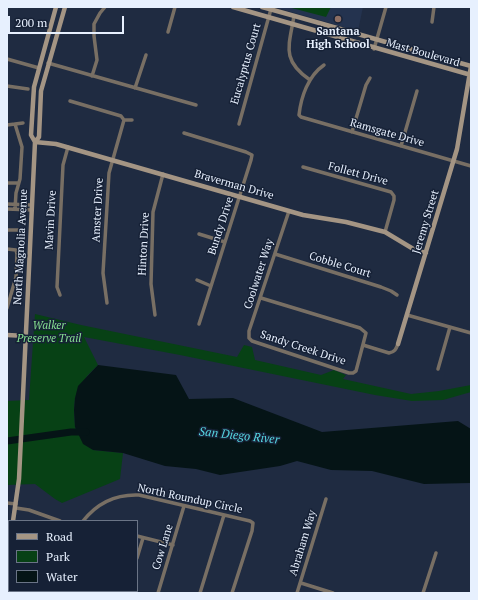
<!DOCTYPE html>
<style>
body{margin:0}
#map{position:relative;width:478px;height:600px;overflow:hidden;background:#1f2b41;font-family:"PT Serif",serif}
canvas{display:block}
.frame{position:absolute;inset:0;border:8px solid #e7f0fe;pointer-events:none}
.legend{position:absolute;left:8px;top:520px;width:130px;height:72px;box-sizing:border-box;background:#162136;border:1px solid #6a7486;margin:0;padding:5px 7px;list-style:none;font-size:12px;color:#e7f0fe}
.legend li{display:flex;align-items:center;gap:8px;height:20px}
.legend b{width:20px;border:1px solid #6a7486}
.scale{position:absolute;left:8px;top:16px;width:116px;height:18px;box-sizing:border-box;border:2px solid #e7f0fe;border-top:0;padding-left:5px;font-size:12px;line-height:14px;white-space:nowrap;color:#e7f0fe;-webkit-text-stroke:3px #162136;paint-order:stroke}
</style>
<div id="map">
<canvas width="478" height="600"></canvas>
<div class="frame"></div>
<ul class="legend">
<li><b style="height:5px;background:#a49584"></b>Road</li>
<li><b style="height:11px;background:#074115"></b>Park</li>
<li><b style="height:11px;background:#051416"></b>Water</li>
</ul>
<div class="scale">200 m</div>
</div>
<script>
const c = document.querySelector('canvas').getContext('2d');
c.lineJoin = 'round';
function fill(path, color) {
  c.fillStyle = color;
  c.fill(path, 'evenodd');
}
function trace(path, color, width, dash) {
  c.strokeStyle = color;
  c.lineWidth = width;
  c.lineCap = dash ? 'butt' : 'round';
  c.setLineDash(dash || []);
  c.stroke(path);
}
function drawText(font, color, halo, rows, align = 'center') {
  c.font = font + ' "PT Serif",serif';
  c.lineWidth = 3;
  c.setLineDash([]);
  c.textBaseline = 'middle';
  c.strokeStyle = halo;
  c.fillStyle = color;
  for (const [text, x, y, turn = 0] of rows) {
    c.save();
    c.translate(x, y);
    c.rotate((+turn || 0) * Math.PI / 180);
    c.textAlign = isNaN(turn) ? turn : align;
    if (halo) c.strokeText(text, 0, 0);
    c.fillText(text, 0, 0);
    c.restore();
  }
}
fill(new Path2D(`
 M 274,7 L 363,7 L 358,31 Z`), '#24334f');
fill(new Path2D(`
 M 288,7 L 331,7 L 326,17 Z
 M 35,314 L 81,325 L 237,357 L 244,345 L 252,347 L 255,360 L 321,375 L 334,370 L 346,375 L 343,379 L 411,394 L 439,391 L 471,385 L 471,392 L 443,400 L 412,401 L 375,395 L 180,355 L 84,337 L 98,365 L 87,376 L 75,398 L 74,410 L 75,427 L 93,450 L 123,453 L 120,479 L 62,503 L 55,499 L 35,484 L 7,485 L 7,401 L 29,400 Z`), '#074115');
fill(new Path2D(`
 M 98,365 L 176,375 L 189,399 L 233,398 L 322,432 L 458,421 L 471,429 L 471,483 L 424,484 L 372,471 L 331,470 L 297,461 L 280,466 L 220,475 L 196,469 L 165,466 L 123,453 L 93,450 L 83,444 L 75,427 L 74,410 L 75,398 L 78,386 Z`), '#051416');
trace(new Path2D(`
 M 7,441 L 71,432 L 86,432`), '#051416', 7);
trace(new Path2D(`
 M 294,16 C 289,46 281,60 310,80
 M 432,22 L 434,7
 M 168,32 L 175,7
 M 374,49 L 386,7
 M 7,59 L 39,68
 M 48,63 L 196,105
 M 324,65 C 308,76 301,97 299,115 L 301,117 L 471,166
 M 92,76 L 97,60 L 94,36 L 94,24 L 100,13 L 105,7
 M 7,86 L 28,89
 M 135,88 L 146,55
 M 70,101 L 121,116 L 124,120
 M 124,120 L 132,120
 M 15,124 L 22,147 L 20,179 L 16,193 L 15,209
 M 239,124 L 271,9
 M 7,125 L 23,123
 M 352,132 L 366,85 L 370,78
 M 184,133 L 246,152 L 252,155 L 251,160 L 199,324
 M 401,146 L 417,91
 M 303,167 L 391,192 L 394,196 L 394,200 L 385,232
 M 7,183 L 18,183
 M 7,204 L 32,205
 M 7,209 L 32,210
 M 7,230 L 18,230
 M 199,234 L 225,242
 M 7,249 L 16,250 L 17,254 L 16,277 L 7,308
 M 275,254 L 381,287 L 391,291 L 397,295
 M 197,280 L 211,286
 M 60,295 L 57,287 L 63,165 L 68,147
 M 261,298 L 360,328 L 366,333 L 356,371 L 353,373 L 349,373 L 252,341 L 249,338 L 249,331 L 289,211
 M 107,303 L 103,273 L 109,173 L 124,120
 M 155,315 L 151,284 L 153,212 L 163,174
 M 407,315 L 471,333
 M 363,345 L 389,353 C 395,352 396,349 398,344
 M 438,369 L 450,327
 M 7,503 L 16,504
 M 16,508 L 29,510 L 60,521
 M 83,521 C 98,502 116,494 139,495 L 250,521 L 253,523 L 252,531 L 232,593
 M 137,536 L 173,545
 M 137,558 L 143,538
 M 301,583 L 333,593
 M 26,593 L 27,591
 M 57,593 L 58,591
 M 95,593 L 95,591
 M 126,593 L 127,591
 M 158,593 L 184,506
 M 200,593 L 224,515
 M 297,593 L 326,499
 M 423,593 L 436,553`), '#786f64', 3.5);
trace(new Path2D(`
 M 233,7 L 471,75
 M 262,7 C 332,26 401,47 471,66
 M 35,142 L 56,144 L 303,215 L 346,222 L 385,232 L 415,250 L 426,253
 M 35,142 L 39,137 L 41,91 L 65,7
 M 7,335 L 26,336
 M 398,344 L 457,149 L 471,66
 M 13,521 L 19,479 L 35,142 L 31,135 L 34,87 L 56,7
 M 7,522 L 8,542`), '#a49584', 4.5);
for (const [x, y, r, color] of [
 [338,19,4,"#8d6e63"]
]) {
  const dot = new Path2D();
  dot.arc(x, y, r, 0, 2 * Math.PI);
  c.fillStyle = color;
  c.fill(dot);
  trace(dot, '#162136', 1.5);
}
drawText('bold 11px', '#e7f0fe', '#162136', [
 ["Santana",338,32],
 ["High School",338,45]
]);
drawText('11px', '#e7f0fe', '#162136', [
 ["Mast Boulevard",423,53,16],
 ["Eucalyptus Court",246,64,-74],
 ["Ramsgate Drive",387,133,16],
 ["Follett Drive",358,174,15],
 ["Braverman Drive",234,185,16],
 ["Amster Drive",98,210,-87],
 ["Mavin Drive",51,220,-87],
 ["Jeremy Street",426,222,-73],
 ["Bundy Drive",221,226,-72],
 ["Hinton Drive",144,244,-87],
 ["North Magnolia Avenue",21,247,-87],
 ["Cobble Court",340,265,17],
 ["Coolwater Way",259,274,-72],
 ["Sandy Creek Drive",303,348,18],
 ["North Roundup Circle",190,499,12],
 ["Abraham Way",303,543,-73],
 ["Cow Lane",163,547,-73]
]);
drawText('italic 11px', '#87e291', '#162136', [
 ["Walker",49,326],
 ["Preserve Trail",49,339]
]);
drawText('italic 12px', '#56d7e2', '#162136', [
 ["San Diego River",239,436,6]
]);
</script>
